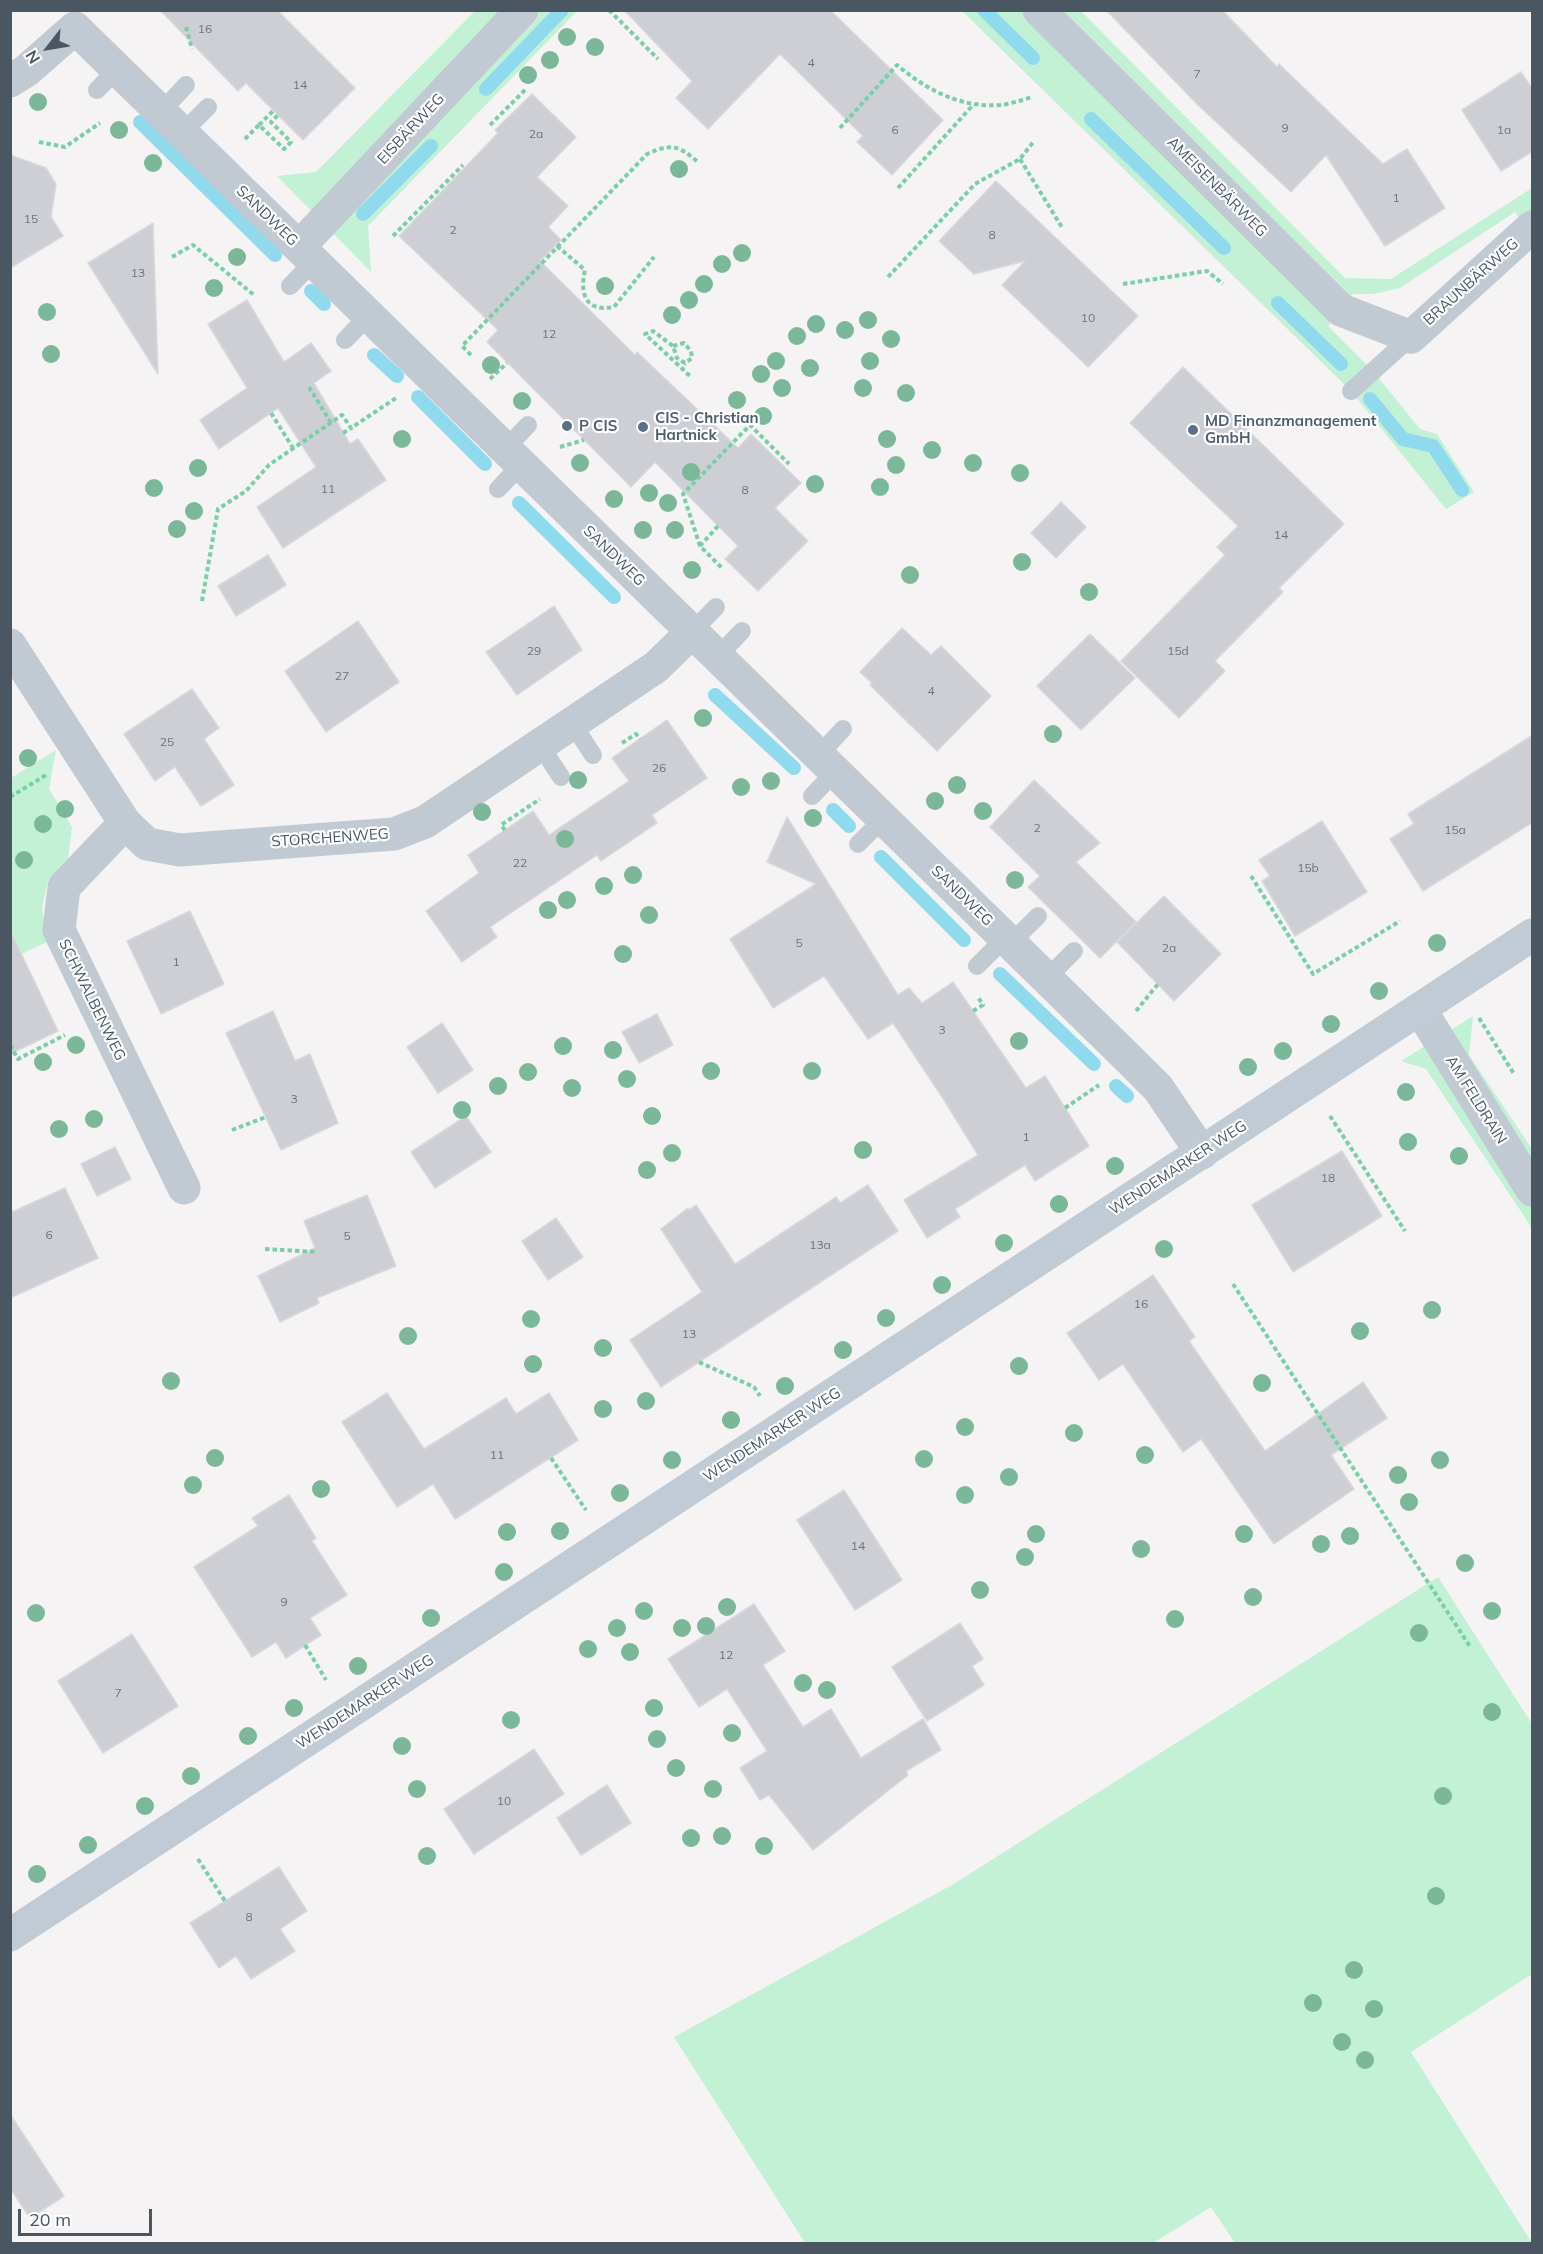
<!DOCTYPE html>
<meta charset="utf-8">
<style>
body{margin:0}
#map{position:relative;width:1543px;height:2254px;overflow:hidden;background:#f5f3f3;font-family:Mulish,sans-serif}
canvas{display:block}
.frame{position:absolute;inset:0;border:12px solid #4a5661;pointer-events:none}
.north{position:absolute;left:18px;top:18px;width:60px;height:60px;-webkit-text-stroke:4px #fff;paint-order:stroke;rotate:239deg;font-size:16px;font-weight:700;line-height:24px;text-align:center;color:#4a5661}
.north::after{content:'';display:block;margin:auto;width:21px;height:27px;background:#4a5661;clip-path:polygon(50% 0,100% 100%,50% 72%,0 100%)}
.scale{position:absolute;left:18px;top:2209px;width:134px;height:27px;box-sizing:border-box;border:3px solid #4a5661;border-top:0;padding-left:8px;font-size:18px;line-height:21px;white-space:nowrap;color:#4a5661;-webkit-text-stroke:4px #fff;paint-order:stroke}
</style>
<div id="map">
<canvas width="1543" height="2254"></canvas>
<div class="frame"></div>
<div class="north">N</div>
<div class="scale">20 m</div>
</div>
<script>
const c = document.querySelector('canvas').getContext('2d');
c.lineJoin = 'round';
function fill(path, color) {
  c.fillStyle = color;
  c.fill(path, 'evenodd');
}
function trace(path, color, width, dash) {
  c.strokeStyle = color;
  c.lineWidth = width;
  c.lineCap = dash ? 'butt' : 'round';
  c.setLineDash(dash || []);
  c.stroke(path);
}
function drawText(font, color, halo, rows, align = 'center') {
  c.font = font + ' Mulish,sans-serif';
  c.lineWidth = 4.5;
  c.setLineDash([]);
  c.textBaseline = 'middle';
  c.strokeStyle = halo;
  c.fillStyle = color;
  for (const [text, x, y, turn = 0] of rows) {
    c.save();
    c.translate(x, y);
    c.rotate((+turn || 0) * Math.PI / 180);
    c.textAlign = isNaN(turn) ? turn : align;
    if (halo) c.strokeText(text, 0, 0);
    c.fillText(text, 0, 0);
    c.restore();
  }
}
fill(new Path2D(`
 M 475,11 L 577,11 L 368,226 L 371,272 L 277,176 L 316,172 Z
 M 962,11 L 1081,11 L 1345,278 L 1391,279 L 1532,188 L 1532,236 L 1515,212 L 1400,288 L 1373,294 L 1353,294 L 1328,326 L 1373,371 L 1420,429 L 1437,434 L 1474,492 L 1446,509 L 1351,391 Z
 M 56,750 L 49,789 L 72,827 L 68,860 L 48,880 L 42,908 L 47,942 L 11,959 L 11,778 Z
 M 1473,1016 L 1469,1055 L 1532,1149 L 1532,1228 L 1426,1069 L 1401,1061 Z
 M 1438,1577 L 1532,1724 L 1532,1974 L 1411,2052 L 1532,2243 L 1235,2243 L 1211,2207 L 1153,2243 L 805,2243 L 674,2037 L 952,1885 Z`), '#c3f1d5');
trace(new Path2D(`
 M 984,10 L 1033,58
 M 486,89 L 562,10
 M 1091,119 L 1224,248
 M 140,122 L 275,255
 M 363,214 L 431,146
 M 311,291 L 324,304
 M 1278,303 L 1341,364
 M 374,355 L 397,376
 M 418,397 L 485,464
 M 1370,399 L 1403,439 L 1433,446 L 1462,490
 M 519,503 L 614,597
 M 715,695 L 794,768
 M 833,810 L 849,826
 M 881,857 L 964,940
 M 1000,974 L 1094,1064
 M 1116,1086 L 1127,1096`), '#90daee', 14);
const building = new Path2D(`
 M 160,10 L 277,10 L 355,88 L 303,140 L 246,83 L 238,91 Z
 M 624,10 L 830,10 L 943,120 L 892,175 L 857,142 L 863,136 L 780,54 L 708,129 L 676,98 L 692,81 Z
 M 1106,10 L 1222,10 L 1277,67 L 1279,64 L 1383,164 L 1407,149 L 1445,208 L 1385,246 L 1326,155 L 1291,192 L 1197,104 Z
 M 1521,72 L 1533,90 L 1533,151 L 1501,171 L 1462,110 Z
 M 532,94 L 576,137 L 537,177 L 568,206 L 548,227 L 561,240 L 540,261 L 635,355 L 637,352 L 738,448 L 751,434 L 801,483 L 775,508 L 808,541 L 758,591 L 725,559 L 738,546 L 655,462 L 631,487 L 487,342 L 498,330 L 399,236 L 498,133 L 495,130 Z
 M 10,155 L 46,168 L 56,184 L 51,217 L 63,236 L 10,268 Z
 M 996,181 L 1138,316 L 1088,367 L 1002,285 L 1025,261 L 974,274 L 939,241 Z
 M 153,223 L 158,374 L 88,263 Z
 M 247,300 L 284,362 L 311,343 L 331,371 L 314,383 L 350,444 L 358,439 L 386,480 L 283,548 L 257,507 L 316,467 L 278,408 L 219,449 L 200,420 L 247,388 L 208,324 Z
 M 1183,367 L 1344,524 L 1279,588 L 1283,592 L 1215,661 L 1225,671 L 1179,718 L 1121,661 L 1225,555 L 1217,547 L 1238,526 L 1130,423 Z
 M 1061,502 L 1086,527 L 1056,558 L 1031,533 Z
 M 268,555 L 286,585 L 236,616 L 218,586 Z
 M 554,606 L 582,650 L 517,695 L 486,652 Z
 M 358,621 L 399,682 L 326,732 L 285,671 Z
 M 902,628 L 931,655 L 941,646 L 991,696 L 937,751 L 870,685 L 872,683 L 860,672 Z
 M 1090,634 L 1135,678 L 1081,730 L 1037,686 Z
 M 192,689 L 219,728 L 204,739 L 234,785 L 201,806 L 175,767 L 155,781 L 124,734 Z
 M 667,720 L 707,778 L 652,815 L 657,823 L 601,861 L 597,855 L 490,927 L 497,937 L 462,962 L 426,911 L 479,873 L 468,855 L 533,811 L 549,835 L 629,781 L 612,758 Z
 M 1533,735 L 1533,822 L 1423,891 L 1390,839 L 1414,824 L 1408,814 Z
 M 1034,780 L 1100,843 L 1076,862 L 1136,922 L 1100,958 L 1028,887 L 1040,876 L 990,827 Z
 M 787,817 L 898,995 L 909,988 L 922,1003 L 953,982 L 1026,1088 L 1045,1076 L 1089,1146 L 1035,1181 L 1025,1165 L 955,1209 L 960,1217 L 927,1238 L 904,1200 L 978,1155 L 944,1100 L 893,1023 L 868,1039 L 824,976 L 773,1008 L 730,939 L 816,884 L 767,862 Z
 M 1322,821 L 1367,892 L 1295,936 L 1262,881 L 1270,876 L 1259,860 Z
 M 1164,896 L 1221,954 L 1174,1001 L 1117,942 Z
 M 190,911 L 224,984 L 161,1014 L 127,941 Z
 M 10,930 L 58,1031 L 10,1054 Z
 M 273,1011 L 295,1061 L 310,1054 L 338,1123 L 281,1150 L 226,1033 Z
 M 657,1014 L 673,1045 L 639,1063 L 622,1032 Z
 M 442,1023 L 473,1070 L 438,1093 L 407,1047 Z
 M 466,1116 L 491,1152 L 435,1188 L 411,1152 Z
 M 115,1147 L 131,1179 L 97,1196 L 81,1164 Z
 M 1342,1151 L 1382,1216 L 1293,1272 L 1252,1205 Z
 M 868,1185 L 898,1231 L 661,1387 L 630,1340 L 702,1292 L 661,1229 L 688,1208 L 689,1210 L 696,1205 L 735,1264 L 836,1197 L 840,1203 Z
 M 65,1188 L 98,1258 L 10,1298 L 10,1213 Z
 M 367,1195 L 396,1266 L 317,1298 L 319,1303 L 280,1322 L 258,1276 L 315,1248 L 304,1221 Z
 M 556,1218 L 583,1257 L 548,1280 L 522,1241 Z
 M 1153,1275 L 1195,1337 L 1189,1341 L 1265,1451 L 1363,1382 L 1387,1418 L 1331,1455 L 1354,1489 L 1274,1544 L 1201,1439 L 1183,1452 L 1123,1364 L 1099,1380 L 1067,1333 Z
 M 387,1393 L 424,1449 L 506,1398 L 516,1414 L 549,1393 L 578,1440 L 455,1519 L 433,1484 L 397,1507 L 342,1422 Z
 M 844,1490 L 902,1580 L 855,1610 L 797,1520 Z
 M 289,1495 L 316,1538 L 312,1541 L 347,1595 L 310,1618 L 321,1635 L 286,1658 L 276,1642 L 252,1657 L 194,1567 L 258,1526 L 252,1518 Z
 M 754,1604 L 785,1651 L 763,1665 L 803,1727 L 831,1709 L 861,1758 L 923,1719 L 941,1750 L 906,1771 L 908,1775 L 813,1850 L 769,1795 L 760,1800 L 740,1768 L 767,1751 L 727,1689 L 699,1707 L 668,1659 Z
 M 960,1623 L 983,1659 L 972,1666 L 984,1685 L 927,1721 L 892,1667 Z
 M 132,1634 L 178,1706 L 103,1753 L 58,1681 Z
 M 534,1749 L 564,1794 L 474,1854 L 444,1809 Z
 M 607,1785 L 631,1823 L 581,1855 L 557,1818 Z
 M 279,1867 L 307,1911 L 280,1929 L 295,1951 L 251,1979 L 236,1956 L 219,1968 L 190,1923 Z
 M 10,2114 L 64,2196 L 30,2218 L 10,2188 Z`);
fill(building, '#cdcfd5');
trace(building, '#d7d9de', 1.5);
trace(new Path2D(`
 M 609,10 L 658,59
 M 186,27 L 192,49
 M 259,125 L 274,110
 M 490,125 L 525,90
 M 840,128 L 897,65 C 927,90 960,108 1000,105 C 1011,104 1022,100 1032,97
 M 245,139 L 259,125 L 284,149 L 291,142 L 271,122 L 278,115
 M 39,142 L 65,147 L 100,123
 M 1020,159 L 1063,229
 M 898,188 L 973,105
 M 393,236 L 463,165
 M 557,246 L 585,270 C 579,296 587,312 614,307 L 654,257
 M 172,257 L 193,245 L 254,295
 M 888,277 L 975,184 L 1020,159 L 1034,141
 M 1123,284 L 1207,271 L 1223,284
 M 673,346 L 684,343 L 691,351 L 692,358 L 685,363 L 677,358 L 673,346 L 653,331 L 645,334 L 691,377
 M 471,355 L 462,346 L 647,154 C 672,143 678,145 699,163
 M 490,379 L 507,363
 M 309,387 L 331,423
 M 271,413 L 293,448
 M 343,433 L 351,428
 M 560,447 L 584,440
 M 718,526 L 700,546 L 723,569
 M 700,546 L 683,494 L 750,425 L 789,464
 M 202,601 L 218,509 L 246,491 L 269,465 L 342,415 L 351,428 L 396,398
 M 622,743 L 636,734 L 640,739
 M 10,797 L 46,775
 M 505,830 L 501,825 L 540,799
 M 1251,876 L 1313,974 L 1400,921
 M 973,1011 L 983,1005 L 978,997
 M 1136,1011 L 1158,984
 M 1479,1018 L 1514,1074
 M 10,1045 L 18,1059 L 65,1035
 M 1065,1108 L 1099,1085
 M 1330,1116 L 1405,1231
 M 232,1130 L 266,1117
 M 265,1249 L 317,1252
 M 1233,1284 L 1471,1648
 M 699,1362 L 754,1387 L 760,1396
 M 551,1458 L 586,1510
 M 305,1645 L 326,1680
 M 198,1859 L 225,1901`), '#7ad0a6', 4, [4.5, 3]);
trace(new Path2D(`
 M 97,90 L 117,69
 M 161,112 L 186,85
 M 182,133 L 208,107
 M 290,286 L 314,261
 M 345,340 L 369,315
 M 1351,391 L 1411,337
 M 505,449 L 528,425
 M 498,489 L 521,465
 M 692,632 L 716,607
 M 717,657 L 742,631
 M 572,723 L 593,755
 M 540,745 L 561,777
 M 818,756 L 843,729
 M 812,796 L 835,772
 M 858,844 L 883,819
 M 1010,944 L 1038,916
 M 977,966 L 1005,938
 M 1046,979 L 1074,951`), '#c1cad2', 18);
trace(new Path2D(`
 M 1039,10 L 1341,310 L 1411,337 L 1532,227
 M 10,81 L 26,71 L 75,28 L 1132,1062 L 1158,1088 L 1202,1153
 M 299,247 L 522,10
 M 10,645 L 125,823 L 147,844 L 180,850 L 394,834 L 425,822 L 656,667 L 692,632
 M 125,823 L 64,887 L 59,930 L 184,1188
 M 1420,1009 L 1532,1190`), '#c1cad2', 33);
trace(new Path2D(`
 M 10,1935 L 1532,935`), '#c1cbd6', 33);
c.fillStyle = '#7bb799';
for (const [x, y] of [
 [567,37],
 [595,47],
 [550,60],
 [528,75],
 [38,102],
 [119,130],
 [153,163],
 [679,169],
 [742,253],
 [237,257],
 [722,264],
 [704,284],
 [605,286],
 [214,288],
 [689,300],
 [47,312],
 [672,315],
 [868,320],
 [816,324],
 [845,330],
 [797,336],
 [891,339],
 [51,354],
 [776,361],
 [870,361],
 [491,365],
 [810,368],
 [761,374],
 [782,388],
 [863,388],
 [906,393],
 [737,400],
 [522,401],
 [763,416],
 [402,439],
 [887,439],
 [932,450],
 [580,463],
 [973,463],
 [896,465],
 [198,468],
 [691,472],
 [1020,473],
 [815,484],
 [880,487],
 [154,488],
 [649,493],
 [614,499],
 [668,503],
 [194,511],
 [177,529],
 [643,530],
 [675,530],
 [1022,562],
 [692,570],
 [910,575],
 [1089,592],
 [703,718],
 [1053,734],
 [28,758],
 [578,780],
 [771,781],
 [957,785],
 [741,787],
 [935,801],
 [65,809],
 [983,811],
 [482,812],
 [813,818],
 [43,824],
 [565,839],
 [24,860],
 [633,875],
 [1015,880],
 [604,886],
 [567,900],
 [548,910],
 [649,915],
 [1437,943],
 [623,954],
 [1379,991],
 [1331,1024],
 [1019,1041],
 [76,1045],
 [563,1046],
 [613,1050],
 [1283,1051],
 [43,1062],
 [1248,1067],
 [711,1071],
 [812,1071],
 [528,1072],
 [627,1079],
 [498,1086],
 [572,1088],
 [1406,1092],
 [462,1110],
 [652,1116],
 [94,1119],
 [59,1129],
 [1408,1142],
 [863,1150],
 [672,1153],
 [1459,1156],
 [1115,1166],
 [647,1170],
 [1059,1204],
 [1004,1243],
 [1164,1249],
 [942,1285],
 [1432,1310],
 [886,1318],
 [531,1319],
 [1360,1331],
 [408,1336],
 [603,1348],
 [843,1350],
 [533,1364],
 [1019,1366],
 [171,1381],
 [1262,1383],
 [785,1386],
 [646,1401],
 [603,1409],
 [731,1420],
 [965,1427],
 [1074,1433],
 [1145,1455],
 [215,1458],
 [924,1459],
 [672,1460],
 [1440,1460],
 [1398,1475],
 [1009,1477],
 [193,1485],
 [321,1489],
 [620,1493],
 [965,1495],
 [1409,1502],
 [560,1531],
 [507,1532],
 [1036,1534],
 [1244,1534],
 [1350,1536],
 [1321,1544],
 [1141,1549],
 [1025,1557],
 [1465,1563],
 [504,1572],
 [980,1590],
 [1253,1597],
 [727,1607],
 [644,1611],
 [1492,1611],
 [36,1613],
 [431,1618],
 [1175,1619],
 [706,1626],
 [617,1628],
 [682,1628],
 [1419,1633],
 [588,1649],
 [630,1652],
 [358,1666],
 [803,1683],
 [827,1690],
 [294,1708],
 [654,1708],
 [1492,1712],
 [511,1720],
 [732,1733],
 [248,1736],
 [657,1739],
 [402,1746],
 [676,1768],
 [191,1776],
 [417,1789],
 [713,1789],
 [1443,1796],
 [145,1806],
 [722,1836],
 [691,1838],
 [88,1845],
 [764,1846],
 [427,1856],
 [37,1874],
 [1436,1896],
 [1354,1970],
 [1313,2003],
 [1374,2009],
 [1342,2042],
 [1365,2060]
]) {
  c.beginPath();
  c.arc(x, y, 9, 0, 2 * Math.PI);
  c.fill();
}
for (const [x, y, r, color] of [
 [567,426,6,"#5c6f8a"],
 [643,427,6,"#5c6f8a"],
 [1193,430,6,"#5c6f8a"]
]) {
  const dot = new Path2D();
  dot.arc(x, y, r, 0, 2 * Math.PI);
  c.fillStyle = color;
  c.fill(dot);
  trace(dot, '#fff', 2);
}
drawText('12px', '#6b747e', null, [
 ["16",205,29],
 ["4",811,63],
 ["7",1197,74],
 ["14",300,85],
 ["9",1285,128],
 ["6",895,130],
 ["1a",1504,130],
 ["2a",536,134],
 ["1",1396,198],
 ["15",31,219],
 ["2",453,230],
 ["8",992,235],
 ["13",138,273],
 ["10",1088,318],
 ["12",549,334],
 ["11",328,489],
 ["8",745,490],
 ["14",1281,535],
 ["29",534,651],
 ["15d",1178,651],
 ["27",342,676],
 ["4",931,691],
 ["25",167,742],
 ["26",659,768],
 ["2",1037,828],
 ["15a",1455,830],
 ["22",520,863],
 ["15b",1308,868],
 ["5",799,943],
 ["2a",1169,948],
 ["1",176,962],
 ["3",942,1030],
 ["3",294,1099],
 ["1",1026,1137],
 ["18",1328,1178],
 ["6",49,1235],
 ["5",347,1236],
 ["13a",820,1245],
 ["16",1141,1304],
 ["13",689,1334],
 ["11",497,1455],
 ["14",858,1546],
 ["9",284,1602],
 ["12",726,1655],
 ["7",118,1693],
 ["10",504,1801],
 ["8",249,1917]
]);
drawText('15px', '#4a5661', '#fff', [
 ["EISBÄRWEG",411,129,-47],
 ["AMEISENBÄRWEG",1217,187,45],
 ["SANDWEG",267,216,44],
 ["BRAUNBÄRWEG",1471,282,-42],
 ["SANDWEG",614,556,44],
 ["STORCHENWEG",330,838,-4],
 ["SANDWEG",962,896,44],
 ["SCHWALBENWEG",92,1000,64],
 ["AM FELDRAIN",1476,1100,58],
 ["WENDEMARKER WEG",1178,1168,-33],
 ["WENDEMARKER WEG",772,1435,-33],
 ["WENDEMARKER WEG",365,1702,-33]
]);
drawText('bold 15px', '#4e5e75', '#fff', [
 ["CIS - Christian",655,418],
 ["Hartnick",655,435],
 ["MD Finanzmanagement",1205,421],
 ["GmbH",1205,438],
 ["P CIS",579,426]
], 'left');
</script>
